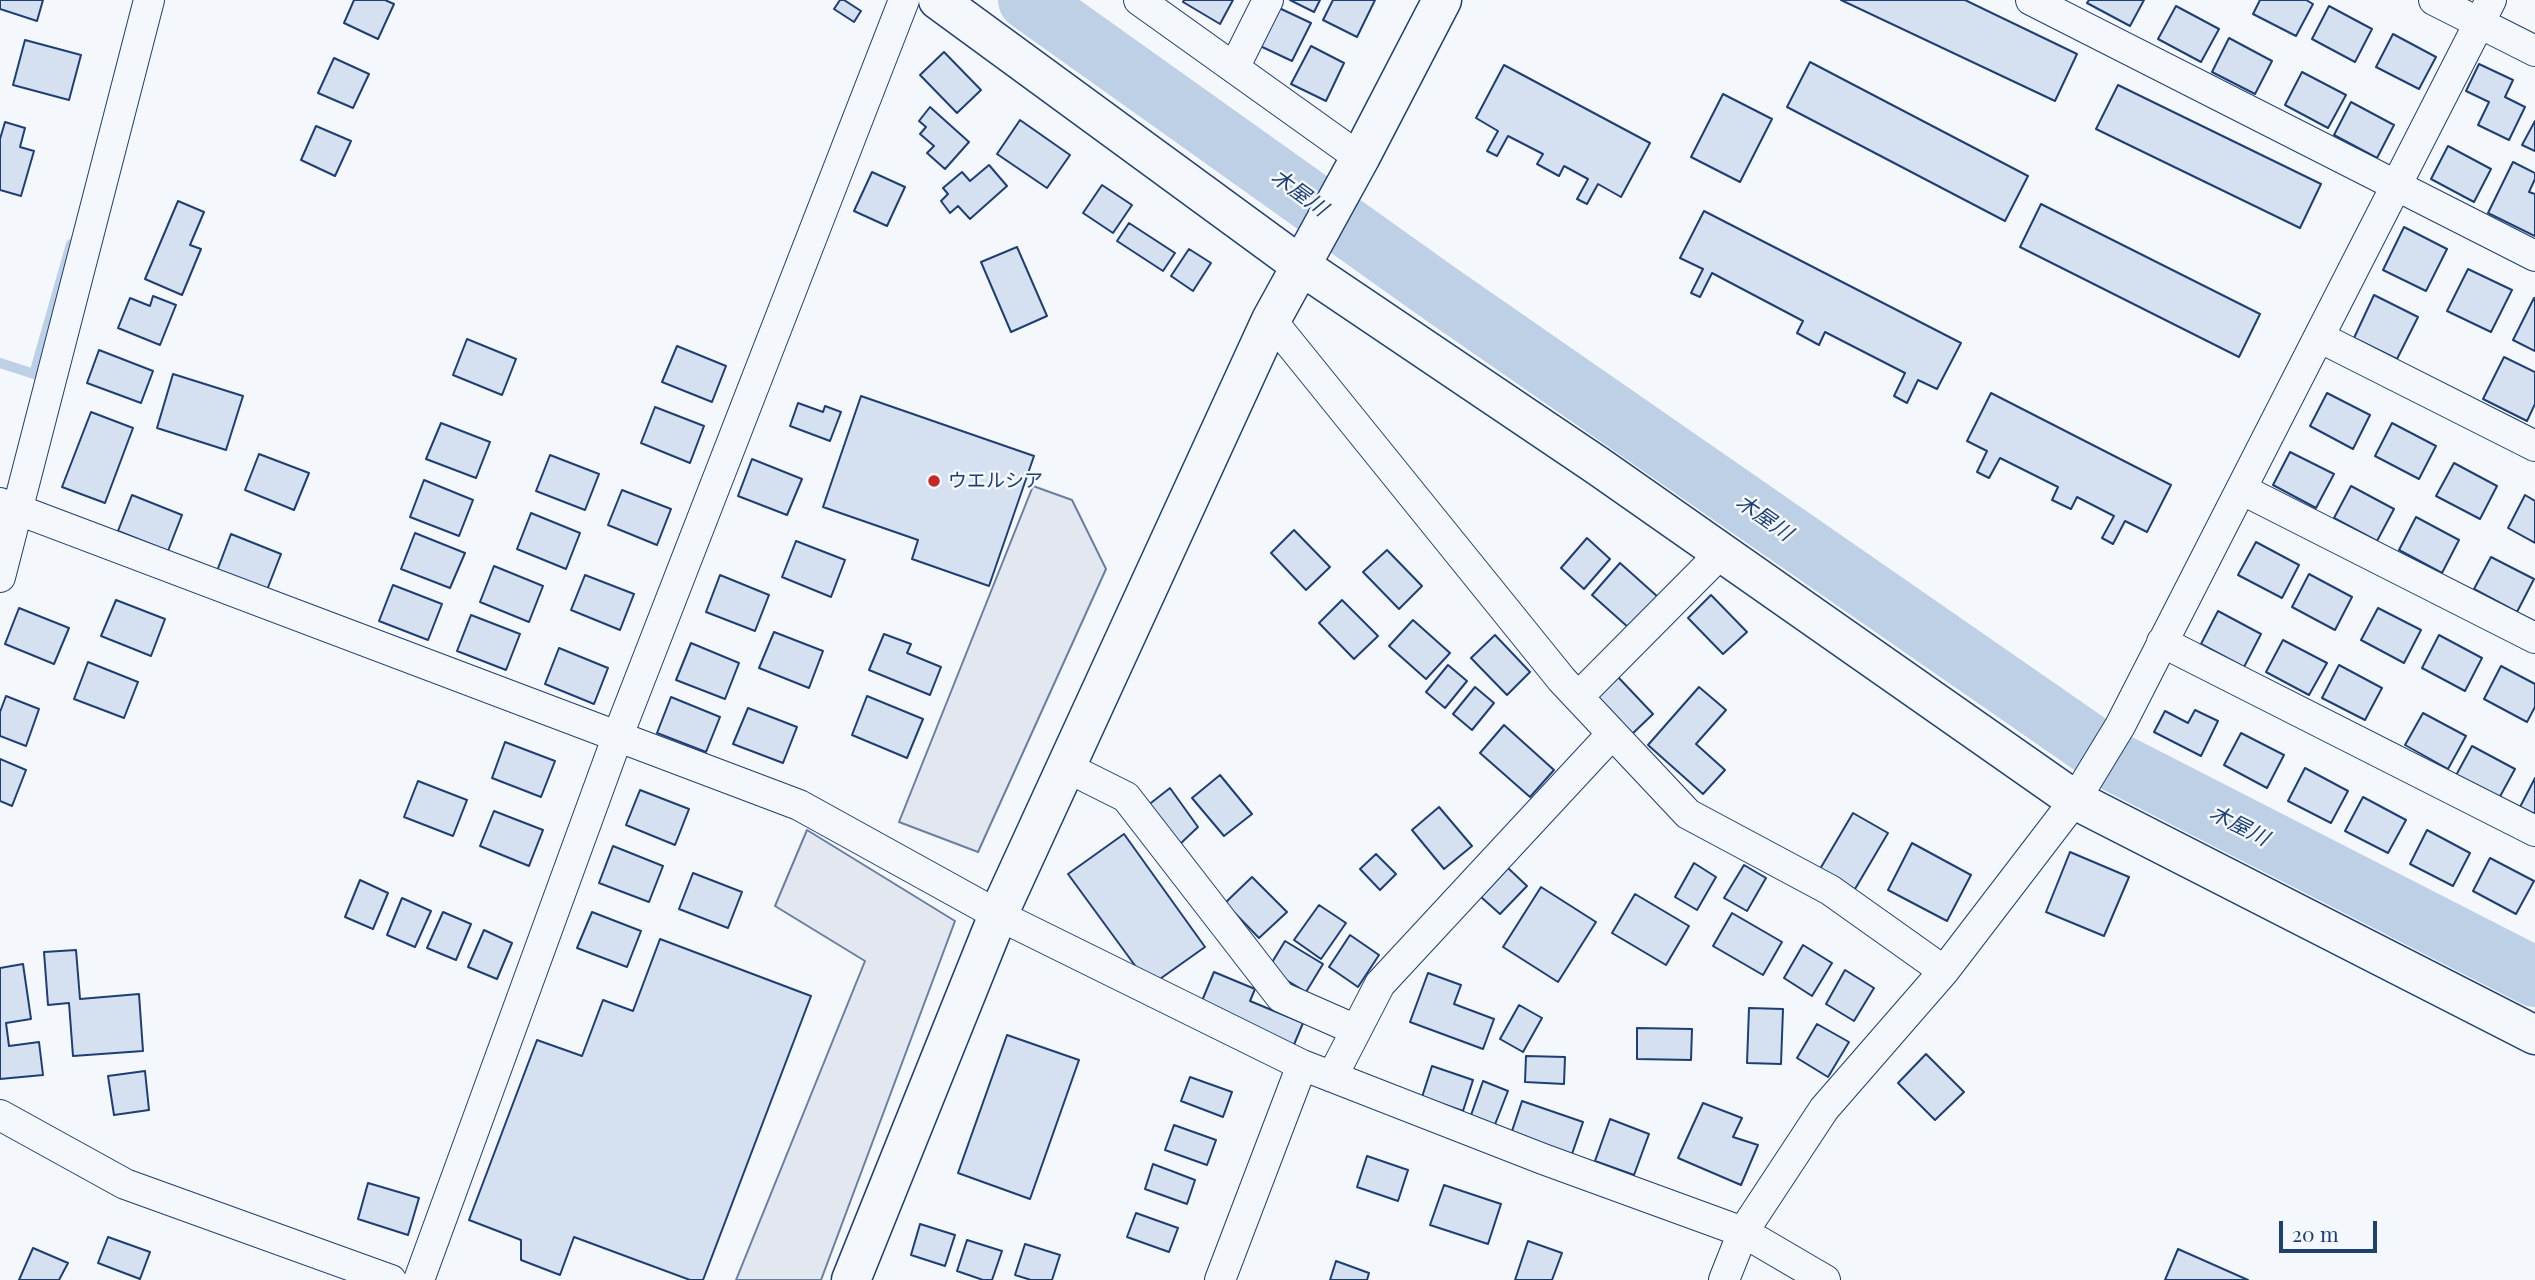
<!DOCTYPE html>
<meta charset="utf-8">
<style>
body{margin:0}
#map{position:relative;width:2535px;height:1280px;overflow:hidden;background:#f4f7fb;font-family:"Playfair Display",serif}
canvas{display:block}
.scale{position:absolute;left:2279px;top:1221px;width:98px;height:32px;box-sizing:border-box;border:4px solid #1d3f73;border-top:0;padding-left:9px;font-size:21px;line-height:24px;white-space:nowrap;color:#1d3f73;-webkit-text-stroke:5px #f4f7fb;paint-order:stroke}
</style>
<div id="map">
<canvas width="2535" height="1280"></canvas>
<div class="scale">20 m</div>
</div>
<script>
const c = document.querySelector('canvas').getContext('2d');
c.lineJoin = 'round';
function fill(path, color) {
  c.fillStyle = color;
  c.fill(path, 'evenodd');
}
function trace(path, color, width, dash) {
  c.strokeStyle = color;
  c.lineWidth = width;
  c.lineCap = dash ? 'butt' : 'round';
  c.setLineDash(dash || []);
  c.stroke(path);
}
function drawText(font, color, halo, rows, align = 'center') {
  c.font = font + ' "Playfair Display","Noto Sans JP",serif';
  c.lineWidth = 5;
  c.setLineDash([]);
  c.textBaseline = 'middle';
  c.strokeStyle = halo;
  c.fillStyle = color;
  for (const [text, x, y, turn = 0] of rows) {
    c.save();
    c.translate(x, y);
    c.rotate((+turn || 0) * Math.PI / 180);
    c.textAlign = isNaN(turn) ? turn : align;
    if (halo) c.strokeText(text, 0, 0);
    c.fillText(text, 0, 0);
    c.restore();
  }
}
const parking = new Path2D(`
 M 1033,486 L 1072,500 L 1106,569 L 978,852 L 899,822 Z
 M 807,830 L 955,921 L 821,1280 L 736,1280 L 865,961 L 775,906 Z`);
fill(parking, '#e3e8f0');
trace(parking, '#687fa3', 2);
trace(new Path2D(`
 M 0,363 L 34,374 L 71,244`), '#bed0e5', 10);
trace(new Path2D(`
 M 1028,0 L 1442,295 L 2117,763 L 2535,977`), '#bed0e5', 60);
const building = new Path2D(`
 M 0,0 L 43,0 L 37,21 L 0,9 Z
 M 354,0 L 385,0 L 394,4 L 378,39 L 344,23 Z
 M 840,0 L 844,0 L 861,11 L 854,22 L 834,9 Z
 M 1184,0 L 1233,0 L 1220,24 L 1183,2 Z
 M 1290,0 L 1320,0 L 1314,12 Z
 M 1333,0 L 1375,0 L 1357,37 L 1323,20 Z
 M 1841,0 L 1965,0 L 2077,54 L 2055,101 Z
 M 2089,0 L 2144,0 L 2130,26 L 2087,3 Z
 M 2260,0 L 2306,0 L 2313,4 L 2296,36 L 2253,14 Z
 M 2176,6 L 2219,29 L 2201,62 L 2158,39 Z
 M 2329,6 L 2372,29 L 2355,62 L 2312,39 Z
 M 1277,7 L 1311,23 L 1292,61 L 1258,45 Z
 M 2393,34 L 2436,57 L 2419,89 L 2376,67 Z
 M 2229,38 L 2272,61 L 2255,94 L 2212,72 Z
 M 25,40 L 81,55 L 69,100 L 13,85 Z
 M 1311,46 L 1344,63 L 1326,101 L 1291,84 Z
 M 944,52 L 981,90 L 957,113 L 920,75 Z
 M 334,58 L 369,74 L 353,108 L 318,93 Z
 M 1810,62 L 2028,176 L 2005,221 L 1787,107 Z
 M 2479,64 L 2513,80 L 2505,97 L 2525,107 L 2509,140 L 2478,125 L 2489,102 L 2466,91 Z
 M 1504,65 L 1650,143 L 1621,197 L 1598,184 L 1587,204 L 1577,199 L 1588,179 L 1564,166 L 1559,176 L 1537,164 L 1543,154 L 1508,136 L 1497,156 L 1487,151 L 1498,131 L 1476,118 Z
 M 2302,72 L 2346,95 L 2328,128 L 2285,105 Z
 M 2118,85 L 2321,184 L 2300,228 L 2096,129 Z
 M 1723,94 L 1772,119 L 1740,182 L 1691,157 Z
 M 2351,102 L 2394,125 L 2377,158 L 2334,135 Z
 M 930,107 L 969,142 L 945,169 L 927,153 L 934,146 L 920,134 L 926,127 L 919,121 Z
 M 1020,120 L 1070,155 L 1047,188 L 997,154 Z
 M 2535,121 L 2535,151 L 2522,145 Z
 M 5,122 L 25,128 L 20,147 L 34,151 L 21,196 L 0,190 L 0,139 Z
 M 316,126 L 351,141 L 335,176 L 301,160 Z
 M 2448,146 L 2491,169 L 2474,202 L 2431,179 Z
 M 2513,162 L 2535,173 L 2535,179 L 2529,192 L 2535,194 L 2535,236 L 2488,213 Z
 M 989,165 L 1007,186 L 970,219 L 958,206 L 950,213 L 941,201 L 948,194 L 943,188 L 962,172 L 970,181 Z
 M 872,172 L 905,187 L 887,226 L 854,211 Z
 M 1102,185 L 1132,205 L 1113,233 L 1083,213 Z
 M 178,201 L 204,212 L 190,245 L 201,249 L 182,295 L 145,279 Z
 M 2041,204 L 2260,314 L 2239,357 L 2020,247 Z
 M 1704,211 L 1961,343 L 1937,389 L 1918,380 L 1907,403 L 1894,396 L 1905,373 L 1825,332 L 1819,345 L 1797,333 L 1803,321 L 1712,273 L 1700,297 L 1691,293 L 1703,269 L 1680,258 Z
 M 1129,223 L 1175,253 L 1163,271 L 1117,241 Z
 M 2404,227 L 2447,249 L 2426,291 L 2383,270 Z
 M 1017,247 L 1047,316 L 1011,332 L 981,262 Z
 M 1189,249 L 1211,263 L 1193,291 L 1171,276 Z
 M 2468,269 L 2512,290 L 2491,332 L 2447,311 Z
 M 2374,295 L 2418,317 L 2397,359 L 2354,338 Z
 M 153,296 L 176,305 L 160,345 L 118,328 L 130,298 L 150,306 Z
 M 2534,298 L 2535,298 L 2535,351 L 2513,340 Z
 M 467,339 L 516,359 L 502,395 L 453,375 Z
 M 677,346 L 726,366 L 712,402 L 662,382 Z
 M 99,350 L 153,371 L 141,403 L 87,383 Z
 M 2504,357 L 2535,372 L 2535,404 L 2527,421 L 2483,399 Z
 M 173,374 L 243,396 L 226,450 L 157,428 Z
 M 1991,393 L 2171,485 L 2147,532 L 2125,521 L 2113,544 L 2102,538 L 2114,516 L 2077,497 L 2071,509 L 2052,500 L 2058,487 L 2000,458 L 1989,478 L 1977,472 L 1987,451 L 1967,441 Z
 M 2327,393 L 2370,415 L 2353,449 L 2310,426 Z
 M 861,396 L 1034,456 L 989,586 L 912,559 L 918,540 L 823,507 Z
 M 798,403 L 823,412 L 825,406 L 841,412 L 830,441 L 790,426 Z
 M 655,407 L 704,426 L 690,463 L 641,443 Z
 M 91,412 L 133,428 L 105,503 L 62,487 Z
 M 441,423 L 490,442 L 476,478 L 426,459 Z
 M 2392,423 L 2436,446 L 2419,479 L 2375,456 Z
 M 2290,452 L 2334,474 L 2316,508 L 2273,485 Z
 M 259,454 L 309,473 L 294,510 L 245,490 Z
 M 550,455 L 599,474 L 585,510 L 536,491 Z
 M 752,459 L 802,479 L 787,515 L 738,496 Z
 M 2454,463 L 2497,486 L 2480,519 L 2436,496 Z
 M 424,480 L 473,500 L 459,536 L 410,517 Z
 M 2351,486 L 2394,509 L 2377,541 L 2334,518 Z
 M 622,490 L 671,509 L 657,545 L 608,525 Z
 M 132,495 L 182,515 L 168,551 L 118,531 Z
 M 2525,495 L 2535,501 L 2535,543 L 2508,528 Z
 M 531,513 L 580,533 L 566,569 L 517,549 Z
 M 2416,517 L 2459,540 L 2442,573 L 2399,550 Z
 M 1294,530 L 1330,567 L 1306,590 L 1271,553 Z
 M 415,533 L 465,553 L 450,588 L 401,569 Z
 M 231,534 L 281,554 L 267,590 L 217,571 Z
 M 1587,538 L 1610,559 L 1584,589 L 1561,568 Z
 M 796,541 L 845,560 L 831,597 L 782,577 Z
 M 2256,542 L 2299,565 L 2282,598 L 2238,575 Z
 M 1387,550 L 1422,586 L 1399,609 L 1363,572 Z
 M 2491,557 L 2534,579 L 2517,612 L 2474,589 Z
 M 1620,563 L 1658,597 L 1629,628 L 1592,595 Z
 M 494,566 L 543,586 L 529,622 L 480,602 Z
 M 2309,574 L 2352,597 L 2335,630 L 2292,607 Z
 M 585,575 L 634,594 L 620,630 L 571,610 Z
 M 720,575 L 769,595 L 755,631 L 706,612 Z
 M 393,585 L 442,604 L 428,640 L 379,621 Z
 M 1711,595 L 1747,632 L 1723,654 L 1688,618 Z
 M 116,600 L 165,619 L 151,656 L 101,636 Z
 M 1342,600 L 1378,636 L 1354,659 L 1319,623 Z
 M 19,608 L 69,628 L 54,664 L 5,644 Z
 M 2378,608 L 2421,630 L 2404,663 L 2361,640 Z
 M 2218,611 L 2261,634 L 2244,667 L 2201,644 Z
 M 471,615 L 520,634 L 506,670 L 457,651 Z
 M 1413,620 L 1450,653 L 1426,679 L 1389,646 Z
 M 774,632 L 823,651 L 809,688 L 759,668 Z
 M 884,634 L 911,644 L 907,653 L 941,667 L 930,695 L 869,670 Z
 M 1495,635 L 1530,672 L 1507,695 L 1471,658 Z
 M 2439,635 L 2482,658 L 2465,691 L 2422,668 Z
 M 2283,640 L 2327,663 L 2309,695 L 2266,672 Z
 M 691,643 L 739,663 L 725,699 L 676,680 Z
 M 559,648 L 608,668 L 594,704 L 545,684 Z
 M 88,662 L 138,682 L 124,718 L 74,699 Z
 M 1448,665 L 1467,681 L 1445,708 L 1426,692 Z
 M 2339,665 L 2382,688 L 2365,720 L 2322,698 Z
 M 2501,666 L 2535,684 L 2535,707 L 2527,722 L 2484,699 Z
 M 1618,677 L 1653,714 L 1630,736 L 1594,700 Z
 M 1475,687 L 1494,703 L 1472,730 L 1453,714 Z
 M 1699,687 L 1726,710 L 1696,744 L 1725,770 L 1703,794 L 1648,745 Z
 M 6,696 L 39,709 L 26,746 L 0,736 L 0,712 Z
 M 867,696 L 923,719 L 907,758 L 852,735 Z
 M 671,697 L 720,717 L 706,752 L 657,733 Z
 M 748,708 L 797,727 L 783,763 L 733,744 Z
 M 2195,710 L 2218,721 L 2201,756 L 2154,732 L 2165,711 L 2188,723 Z
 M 2423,713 L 2466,736 L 2448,769 L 2405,745 Z
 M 1504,725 L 1554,770 L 1530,797 L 1480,753 Z
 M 2241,733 L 2284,755 L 2267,788 L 2224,765 Z
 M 505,742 L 555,761 L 541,797 L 492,778 Z
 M 2472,746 L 2515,769 L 2497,802 L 2454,779 Z
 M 0,759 L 26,770 L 12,806 L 0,801 Z
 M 2305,768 L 2348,791 L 2331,823 L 2288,801 Z
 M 1220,775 L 1252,814 L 1224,836 L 1192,798 Z
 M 2535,778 L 2535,814 L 2520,807 Z
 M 418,781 L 467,800 L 453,836 L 404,817 Z
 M 1170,788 L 1198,827 L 1179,845 L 1147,806 Z
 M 640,790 L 689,809 L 675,845 L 626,825 Z
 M 2363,797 L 2406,820 L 2388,853 L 2345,831 Z
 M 1439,807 L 1472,846 L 1444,869 L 1412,830 Z
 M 494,811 L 543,830 L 529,866 L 480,846 Z
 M 1853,813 L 1888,833 L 1855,889 L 1820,869 Z
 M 2427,830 L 2470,853 L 2453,886 L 2410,864 Z
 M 1124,834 L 1205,947 L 1150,986 L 1068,874 Z
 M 1912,843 L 1971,875 L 1947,921 L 1888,890 Z
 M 613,846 L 663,866 L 649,902 L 599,883 Z
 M 2070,852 L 2129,877 L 2104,936 L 2046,912 Z
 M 1376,854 L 1396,874 L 1380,890 L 1360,869 Z
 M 2490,858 L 2534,881 L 2516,914 L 2473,891 Z
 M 1694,863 L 1716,877 L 1697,910 L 1675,897 Z
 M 1744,865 L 1766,878 L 1747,911 L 1724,898 Z
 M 1508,868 L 1527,886 L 1500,914 L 1481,897 Z
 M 693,873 L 742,892 L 728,928 L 679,909 Z
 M 1252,877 L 1287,912 L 1259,938 L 1225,903 Z
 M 360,880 L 388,893 L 373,929 L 345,917 Z
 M 1541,887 L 1596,922 L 1558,982 L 1503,947 Z
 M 1635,894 L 1689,926 L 1666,965 L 1612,933 Z
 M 402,898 L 431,911 L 415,947 L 387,935 Z
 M 1319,905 L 1346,923 L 1321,959 L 1294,940 Z
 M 443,912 L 471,924 L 456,960 L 427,948 Z
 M 592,912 L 641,931 L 627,967 L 577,948 Z
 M 1732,913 L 1782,942 L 1763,975 L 1713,946 Z
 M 484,930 L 512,943 L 497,979 L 468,967 Z
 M 1350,935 L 1379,955 L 1358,987 L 1329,967 Z
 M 660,939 L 811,996 L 703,1280 L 690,1280 L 574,1237 L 560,1275 L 521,1260 L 521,1240 L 469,1220 L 537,1040 L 582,1056 L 603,1000 L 633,1011 Z
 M 1285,941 L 1323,964 L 1306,992 L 1268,969 Z
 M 1803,945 L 1832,963 L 1812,996 L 1784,978 Z
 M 76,950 L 80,999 L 139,994 L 143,1051 L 73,1056 L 69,1003 L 48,1005 L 44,952 Z
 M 23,964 L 31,1019 L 6,1023 L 9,1046 L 39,1042 L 43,1075 L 0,1079 L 0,968 Z
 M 1845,970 L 1874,988 L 1854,1021 L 1826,1004 Z
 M 1214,972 L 1255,989 L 1250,1001 L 1303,1023 L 1293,1047 L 1199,1008 Z
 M 1428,973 L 1461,985 L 1454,1004 L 1494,1019 L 1483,1049 L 1410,1022 Z
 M 1519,1005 L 1542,1018 L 1523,1052 L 1500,1039 Z
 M 1749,1008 L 1783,1009 L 1781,1064 L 1747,1063 Z
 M 1817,1024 L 1849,1042 L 1828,1077 L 1797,1058 Z
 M 1637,1028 L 1692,1029 L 1691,1060 L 1637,1059 Z
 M 1007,1035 L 1079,1060 L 1030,1199 L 958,1173 Z
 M 1926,1054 L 1964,1092 L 1935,1120 L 1898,1083 Z
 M 1526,1056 L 1565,1057 L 1564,1084 L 1525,1082 Z
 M 1432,1066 L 1473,1080 L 1463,1111 L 1422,1097 Z
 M 145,1071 L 149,1110 L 114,1115 L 108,1076 Z
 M 1190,1077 L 1232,1092 L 1223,1117 L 1181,1101 Z
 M 1483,1081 L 1508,1091 L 1494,1127 L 1470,1118 Z
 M 1522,1101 L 1583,1122 L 1571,1157 L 1510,1137 Z
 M 1703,1103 L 1742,1118 L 1733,1137 L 1758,1145 L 1741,1185 L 1678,1158 Z
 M 1610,1119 L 1649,1134 L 1634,1175 L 1595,1161 Z
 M 1174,1125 L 1216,1140 L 1207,1165 L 1165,1150 Z
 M 1367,1156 L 1408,1170 L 1398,1201 L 1357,1187 Z
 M 1153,1164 L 1195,1180 L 1187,1204 L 1145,1189 Z
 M 368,1183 L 419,1198 L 408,1235 L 358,1219 Z
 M 1444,1185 L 1501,1204 L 1488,1244 L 1430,1225 Z
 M 1136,1213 L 1178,1228 L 1169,1252 L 1127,1237 Z
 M 920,1224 L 955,1235 L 945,1266 L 911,1255 Z
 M 108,1237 L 150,1252 L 140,1279 L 98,1263 Z
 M 967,1240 L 1002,1251 L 992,1280 L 983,1280 L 957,1271 Z
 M 1528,1241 L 1562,1253 L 1552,1280 L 1515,1280 Z
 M 1025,1244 L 1060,1255 L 1052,1280 L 1031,1280 L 1015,1275 Z
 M 33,1248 L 68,1263 L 59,1280 L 19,1280 Z
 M 2178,1249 L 2248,1280 L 2165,1280 Z
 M 1336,1261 L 1369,1273 L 1367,1280 L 1330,1280 Z`);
fill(building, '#d5e0f0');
trace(building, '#1d3f73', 2);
const street = new Path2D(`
 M 1139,0 L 1360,158
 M 2031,0 L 2535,256
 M 2434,0 L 2535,51
 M 1234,68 L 1268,0
 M 1271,320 L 1562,680 L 1688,814 L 1830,890 L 1944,971
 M 2319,337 L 2535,446
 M 2241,489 L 2535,638
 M 0,503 L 799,805 L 998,915 L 1302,1065 L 1543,1159 L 1743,1232 L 1825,1280
 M 0,577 L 149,0
 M 2162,642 L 2535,831
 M 1578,697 L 1721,553
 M 1066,767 L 1126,797 L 1281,997 L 1356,1030
 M 1332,1077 L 1380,984 L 1612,734
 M 0,1115 L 125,1184 L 391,1280
 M 419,1280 L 617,738 L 904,0
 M 1220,1280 L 1302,1065
 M 1724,1280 L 1743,1232 L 1824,1109 L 1944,971 L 2075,800 L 2120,726 L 2491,0`);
const secondary = new Path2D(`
 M 938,0 L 1300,265 L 1598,466 L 2075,800 L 2535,1035
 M 851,1280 L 998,915 L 1271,320 L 1360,158 L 1442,0`);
trace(street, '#1d3f73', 32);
trace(secondary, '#1d3f73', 41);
trace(street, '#f4f7fb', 30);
trace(secondary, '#f4f7fb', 38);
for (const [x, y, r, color] of [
 [934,481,7,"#c62828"]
]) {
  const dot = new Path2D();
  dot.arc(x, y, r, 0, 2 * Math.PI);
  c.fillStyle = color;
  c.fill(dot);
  trace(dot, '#f4f7fb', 2.5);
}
drawText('19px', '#1d3f73', '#f4f7fb', [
 ["ウエルシア",948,481]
], 'left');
drawText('italic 21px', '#1d3f73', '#f4f7fb', [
 ["木屋川",1299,193,36],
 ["木屋川",1764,518,35],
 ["木屋川",2239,826,27]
]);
</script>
